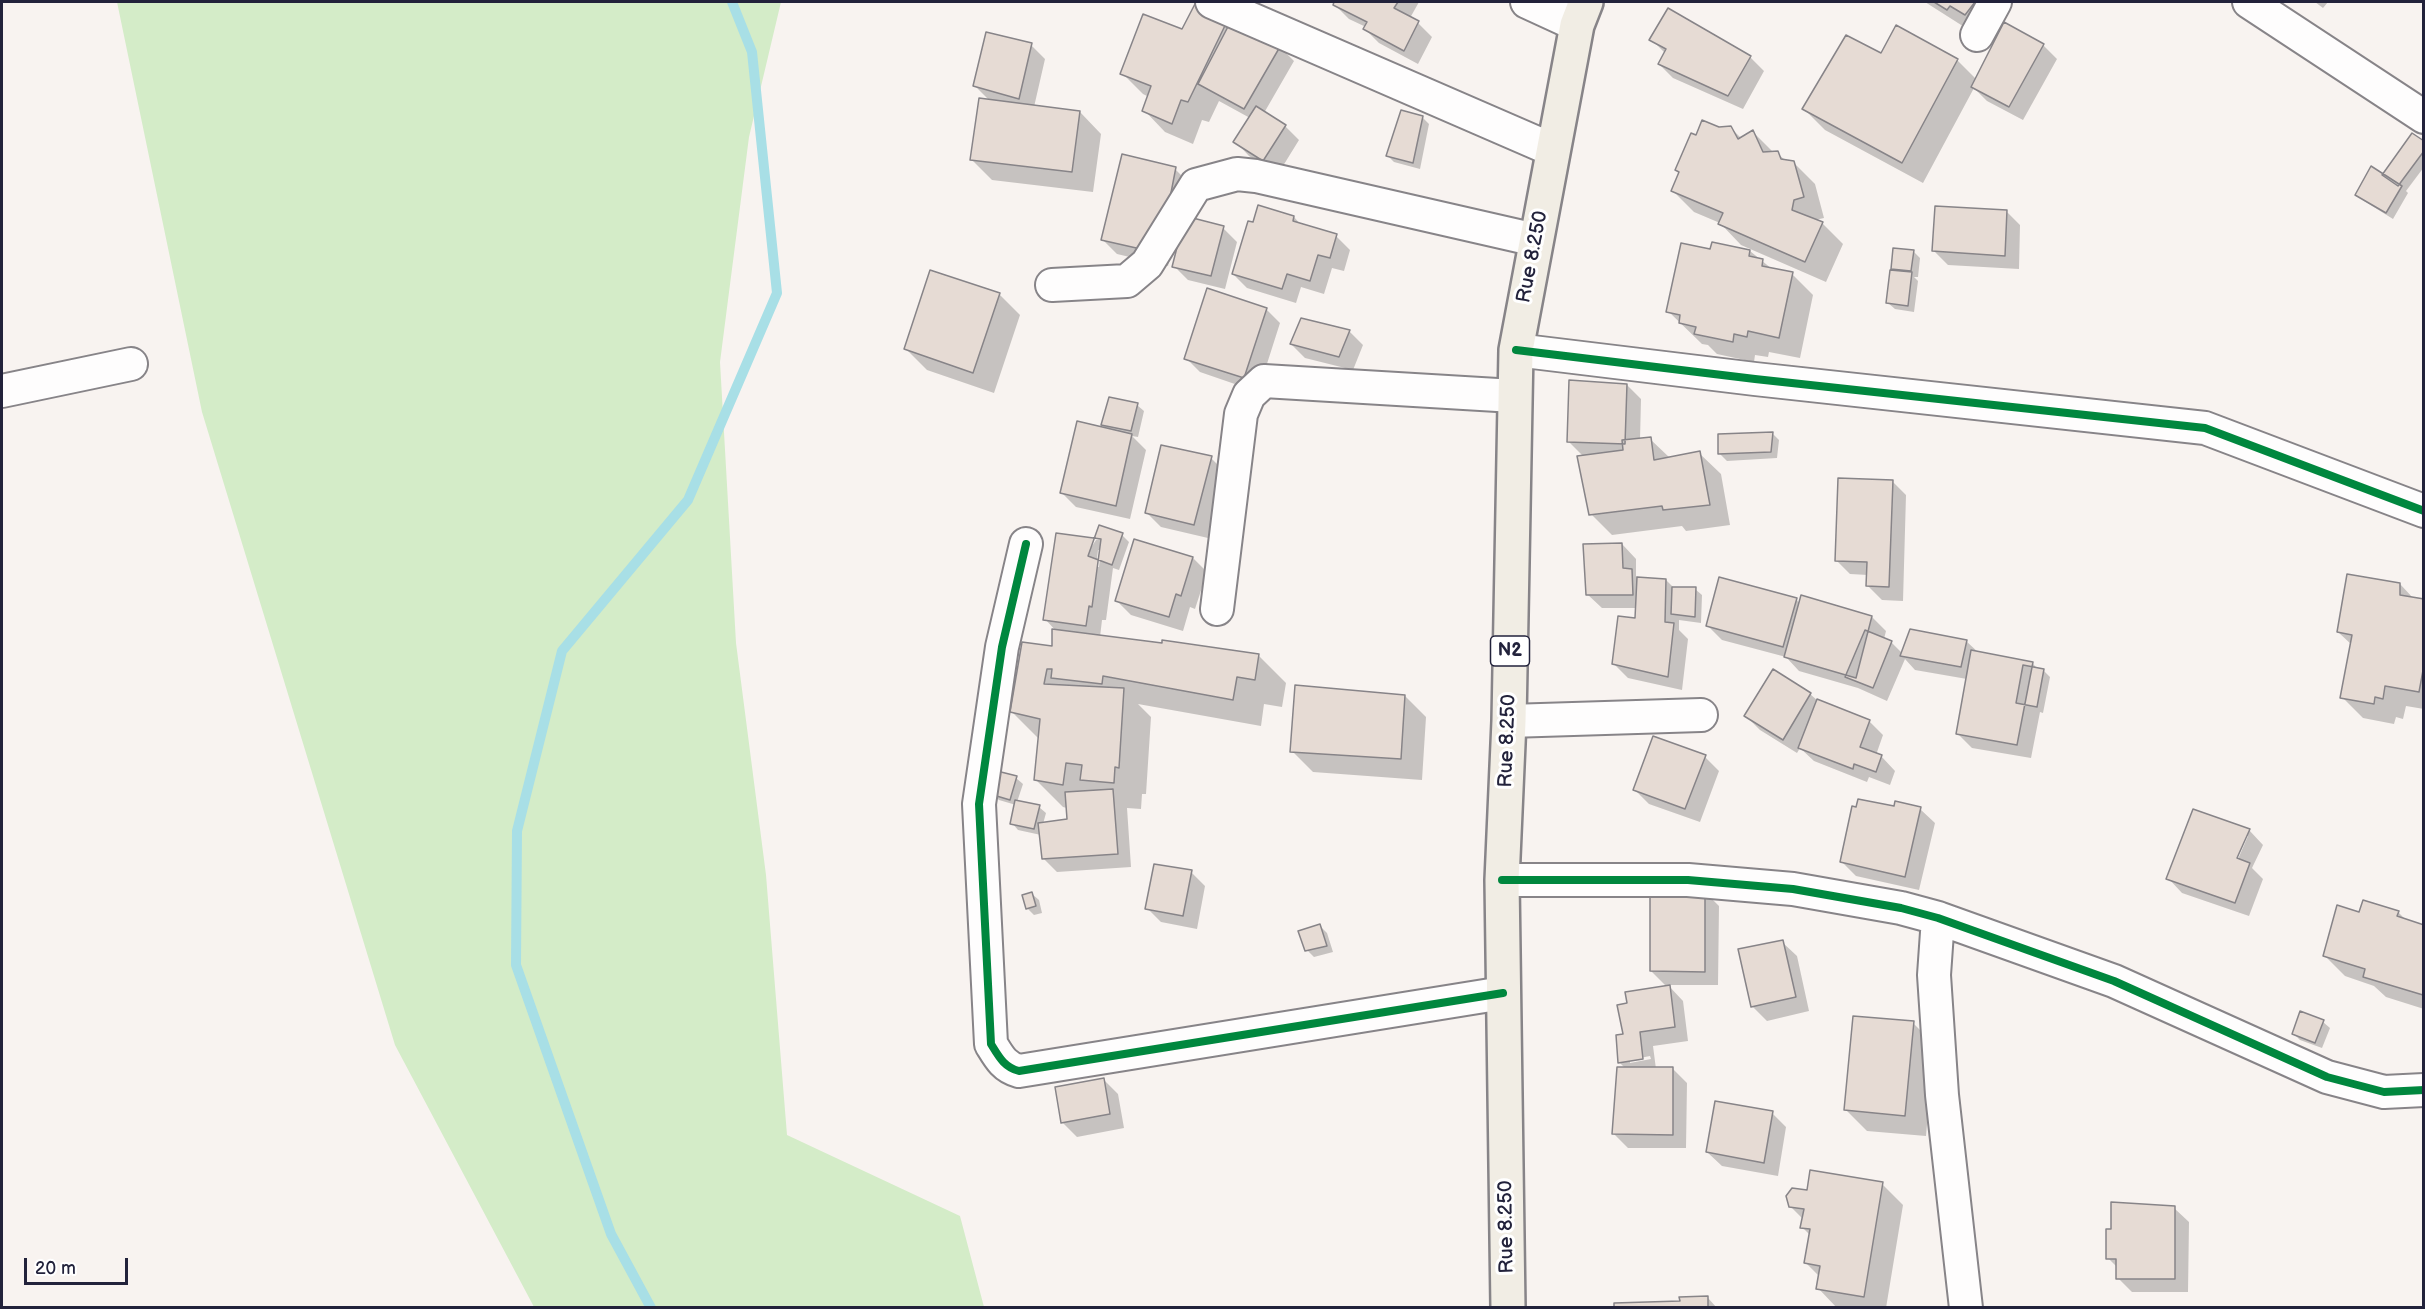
<!DOCTYPE html>
<style>
body{margin:0}
#map{position:relative;width:2425px;height:1309px;overflow:hidden;background:#f8f3f0;font-family:"Balsamiq Sans",sans-serif}
canvas{display:block}
.frame{position:absolute;inset:0;border:3px solid #22223b;pointer-events:none}
.scale{position:absolute;left:24px;top:1258px;width:104px;height:27px;box-sizing:border-box;border:3px solid #22223b;border-top:0;padding-left:8px;font-size:18px;line-height:21px;white-space:nowrap;color:#22223b;-webkit-text-stroke:4px #fff;paint-order:stroke}
</style>
<div id="map">
<canvas width="2425" height="1309"></canvas>
<div class="frame"></div>
<div class="scale">20 m</div>
</div>
<script>
const c = document.querySelector('canvas').getContext('2d');
c.lineJoin = 'round';
function fill(path, color) {
  c.fillStyle = color;
  c.fill(path, 'evenodd');
}
function trace(path, color, width, dash) {
  c.strokeStyle = color;
  c.lineWidth = width;
  c.lineCap = dash ? 'butt' : 'round';
  c.setLineDash(dash || []);
  c.stroke(path);
}
function drawText(font, color, halo, rows, align = 'center') {
  c.font = font + ' "Balsamiq Sans",sans-serif';
  c.lineWidth = 6;
  c.setLineDash([]);
  c.textBaseline = 'middle';
  c.strokeStyle = halo;
  c.fillStyle = color;
  for (const [text, x, y, turn = 0] of rows) {
    c.save();
    c.translate(x, y);
    c.rotate((+turn || 0) * Math.PI / 180);
    c.textAlign = isNaN(turn) ? turn : align;
    if (halo) c.strokeText(text, 0, 0);
    c.fillText(text, 0, 0);
    c.restore();
  }
}
fill(new Path2D(`
 M 117,2 L 781,2 L 749,137 L 720,362 L 736,643 L 766,875 L 787,1135 L 960,1216 L 984,1307 L 534,1307 L 395,1045 L 202,412 Z`), '#d4ecc8');
fill(new Path2D(`
 M 1198,2 L 1280,47 L 1294,61 L 1264,113 L 1285,126 L 1299,140 L 1278,174 L 1249,156 L 1235,141 L 1250,118 L 1219,101 L 1209,122 L 1202,120 L 1193,144 L 1165,132 L 1144,110 L 1149,97 L 1143,94 L 1122,73 L 1182,31 Z
 M 1336,2 L 1419,2 L 1410,18 L 1418,23 L 1432,37 L 1418,64 L 1379,43 L 1365,29 L 1366,27 L 1349,19 L 1335,5 Z
 M 1925,2 L 2011,2 L 1969,30 Z
 M 2315,2 L 2328,2 L 2323,8 Z
 M 1651,39 L 1750,57 L 1764,71 L 1743,109 L 1673,78 L 1659,64 L 1665,53 Z
 M 1031,45 L 1045,59 L 1034,107 L 1080,112 L 1101,134 L 1093,192 L 992,180 L 971,159 L 990,101 L 974,85 Z
 M 2043,45 L 2057,59 L 2023,120 L 1987,101 L 1974,88 L 1923,183 L 1825,130 L 1804,109 L 1881,55 L 1957,60 L 1976,79 Z
 M 1422,117 L 1429,124 L 1420,169 L 1394,162 L 1388,156 Z
 M 1731,128 L 1742,139 L 1753,132 L 1774,153 L 1777,153 L 1786,161 L 1794,163 L 1815,184 L 1824,218 L 1815,220 L 1822,223 L 1843,244 L 1826,282 L 1741,245 L 1720,223 L 1694,212 L 1673,191 L 1680,174 L 1676,170 L 1697,137 L 1719,129 Z
 M 2424,143 L 2424,167 L 2406,191 L 2408,193 L 2393,219 L 2364,201 L 2357,194 Z
 M 1175,169 L 1189,183 L 1177,243 L 1223,228 L 1237,242 L 1225,289 L 1188,280 L 1174,266 L 1179,248 L 1173,246 L 1168,266 L 1117,254 L 1102,239 Z
 M 2006,211 L 2020,225 L 2019,269 L 1948,265 L 1934,251 Z
 M 1294,217 L 1301,225 L 1336,236 L 1350,250 L 1344,271 L 1332,268 L 1324,294 L 1301,287 L 1296,303 L 1247,288 L 1233,274 Z
 M 1895,250 L 1913,251 L 1920,258 L 1918,277 L 1914,277 L 1918,281 L 1914,312 L 1895,309 L 1888,303 Z
 M 1711,251 L 1750,251 L 1772,269 L 1792,274 L 1813,295 L 1800,358 L 1769,352 L 1768,357 L 1755,355 L 1754,362 L 1717,354 L 1708,345 L 1702,344 L 1668,311 Z
 M 999,294 L 1020,315 L 994,393 L 927,370 L 906,349 Z
 M 1266,309 L 1280,323 L 1258,392 L 1200,372 L 1186,358 Z
 M 1349,331 L 1363,345 L 1353,370 L 1305,358 L 1291,344 Z
 M 1627,385 L 1641,399 L 1640,440 L 1650,439 L 1670,458 L 1699,453 L 1721,474 L 1730,525 L 1686,531 L 1682,526 L 1612,535 L 1591,514 L 1584,457 L 1568,441 Z
 M 1137,405 L 1144,411 L 1138,437 L 1132,436 L 1146,450 L 1130,519 L 1076,507 L 1062,493 L 1108,430 L 1103,425 Z
 M 1772,433 L 1779,440 L 1777,458 L 1727,461 L 1720,454 Z
 M 1211,458 L 1225,472 L 1208,538 L 1161,527 L 1147,513 Z
 M 1892,481 L 1906,495 L 1903,601 L 1882,600 L 1868,586 L 1868,575 L 1850,574 L 1836,560 Z
 M 1122,535 L 1129,542 L 1119,570 L 1113,568 L 1106,620 L 1102,620 L 1100,637 L 1259,656 L 1286,683 L 1282,707 L 1264,704 L 1261,726 L 1138,704 L 1151,717 L 1146,794 L 1142,794 L 1141,809 L 1127,808 L 1131,867 L 1057,872 L 1043,858 L 1041,835 L 1018,830 L 1012,823 L 1016,805 L 999,800 L 992,793 L 1016,778 L 1023,784 L 1017,802 L 1039,807 L 1046,813 L 1043,824 L 1068,820 L 1067,808 L 1063,807 L 1036,780 L 1040,740 L 1012,712 L 1053,647 L 1057,632 L 1045,619 L 1096,540 ZM 1098,550 L 1101,550 L 1099,567 L 1096,567 Z
 M 1622,544 L 1636,559 L 1636,576 L 1639,578 L 1666,580 L 1674,588 L 1695,589 L 1702,595 L 1701,623 L 1679,620 L 1679,630 L 1688,639 L 1682,690 L 1628,678 L 1614,664 L 1636,619 L 1637,608 L 1602,608 L 1587,594 Z
 M 1193,558 L 1207,572 L 1195,609 L 1190,607 L 1183,631 L 1131,615 L 1117,601 Z
 M 2400,584 L 2414,599 L 2424,601 L 2424,709 L 2406,706 L 2403,719 L 2396,717 L 2394,724 L 2363,718 L 2342,697 L 2352,645 L 2338,632 Z
 M 1796,599 L 1800,604 L 1872,617 L 1886,631 L 1884,639 L 1892,643 L 1902,653 L 1966,641 L 1979,653 L 2032,663 L 2038,669 L 2043,670 L 2050,677 L 2043,713 L 2040,712 L 2031,758 L 1972,748 L 1957,733 L 1967,679 L 1915,670 L 1905,659 L 1887,701 L 1858,688 L 1799,671 L 1786,657 L 1722,640 L 1708,626 Z
 M 1810,694 L 1818,701 L 1869,721 L 1883,735 L 1876,755 L 1881,756 L 1895,771 L 1890,785 L 1869,777 L 1867,782 L 1814,761 L 1800,748 L 1797,753 L 1760,730 L 1746,716 Z
 M 1405,696 L 1426,717 L 1422,780 L 1313,772 L 1292,751 Z
 M 1705,757 L 1719,771 L 1700,822 L 1649,804 L 1635,790 Z
 M 1895,808 L 1920,809 L 1935,823 L 1919,890 L 1856,876 L 1842,862 Z
 M 2249,830 L 2263,845 L 2252,868 L 2263,879 L 2249,916 L 2182,893 L 2168,878 ZM 2245,836 L 2248,836 L 2235,866 L 2232,865 Z
 M 1191,872 L 1205,886 L 1197,929 L 1161,922 L 1147,908 Z
 M 1705,892 L 1719,906 L 1718,985 L 1668,985 L 1683,1001 L 1688,1041 L 1653,1046 L 1656,1069 L 1673,1069 L 1687,1083 L 1686,1148 L 1628,1148 L 1614,1134 L 1626,1069 L 1619,1062 L 1629,1004 L 1667,987 L 1651,971 ZM 1650,1056 L 1651,1059 L 1630,1063 L 1630,1060 Z
 M 1032,894 L 1039,900 L 1042,913 L 1034,915 L 1027,908 Z
 M 2398,912 L 2407,921 L 2424,927 L 2424,1009 L 2386,997 L 2374,986 L 2345,976 L 2324,955 L 2360,914 Z
 M 1320,926 L 1327,933 L 1333,952 L 1314,957 L 1307,950 Z
 M 1782,942 L 1797,956 L 1809,1011 L 1767,1021 L 1752,1006 Z
 M 2323,1022 L 2330,1028 L 2322,1048 L 2300,1040 L 2293,1033 Z
 M 1913,1023 L 1934,1044 L 1926,1136 L 1867,1131 L 1846,1110 Z
 M 1104,1080 L 1118,1094 L 1124,1128 L 1077,1137 L 1063,1123 Z
 M 1772,1113 L 1786,1127 L 1778,1176 L 1722,1166 L 1707,1152 Z
 M 1882,1184 L 1903,1205 L 1886,1308 L 1837,1308 L 1818,1288 L 1820,1277 L 1806,1263 L 1811,1236 L 1802,1227 L 1804,1220 L 1790,1206 L 1808,1191 Z
 M 2174,1208 L 2189,1222 L 2188,1292 L 2132,1292 L 2118,1278 L 2118,1268 L 2108,1258 Z
 M 1708,1298 L 1717,1308 L 1615,1308 L 1682,1302 Z`), '#0003');
trace(new Path2D(`
 M 651,1308 L 611,1234 L 516,965 L 517,831 L 562,651 L 688,500 L 777,293 L 752,52 L 732,2`), '#a8dfe6', 10);
const building = new Path2D(`
 M 1196,2 L 1223,2 L 1234,7 L 1188,102 L 1181,100 L 1172,124 L 1142,111 L 1151,86 L 1120,74 L 1143,14 L 1182,29 Z
 M 1334,2 L 1398,2 L 1394,8 L 1419,21 L 1404,51 L 1363,29 L 1367,22 L 1333,5 Z
 M 1934,2 L 1975,2 L 1965,15 L 1950,6 L 1947,10 Z
 M 1668,8 L 1751,56 L 1728,96 L 1658,64 L 1666,49 L 1649,40 Z
 M 1232,19 L 1281,45 L 1244,109 L 1198,84 Z
 M 2004,22 L 2044,44 L 2009,107 L 1971,87 Z
 M 1896,25 L 1958,59 L 1902,163 L 1802,109 L 1846,35 L 1881,53 Z
 M 986,32 L 1032,43 L 1019,99 L 973,86 Z
 M 979,98 L 1080,111 L 1072,172 L 970,160 Z
 M 1256,106 L 1286,125 L 1263,161 L 1233,142 Z
 M 1401,110 L 1423,116 L 1413,163 L 1386,156 Z
 M 1702,120 L 1719,127 L 1731,126 L 1738,139 L 1753,130 L 1763,152 L 1778,151 L 1781,159 L 1794,161 L 1804,197 L 1794,200 L 1792,210 L 1823,222 L 1805,262 L 1718,224 L 1723,213 L 1671,191 L 1679,172 L 1675,170 L 1691,133 L 1696,135 Z
 M 2412,133 L 2424,141 L 2424,151 L 2398,186 L 2382,175 Z
 M 1122,154 L 1176,167 L 1163,234 L 1154,252 L 1101,240 Z
 M 2371,166 L 2402,186 L 2386,213 L 2355,195 Z
 M 1258,205 L 1294,216 L 1293,221 L 1337,234 L 1330,258 L 1318,255 L 1310,281 L 1287,274 L 1282,289 L 1232,274 L 1248,221 L 1253,222 Z
 M 1935,206 L 2007,210 L 2005,256 L 1932,251 Z
 M 1185,216 L 1224,226 L 1211,276 L 1172,267 Z
 M 1712,242 L 1750,250 L 1749,256 L 1763,259 L 1762,266 L 1793,272 L 1779,338 L 1748,331 L 1747,337 L 1734,334 L 1733,342 L 1694,334 L 1696,327 L 1679,323 L 1680,315 L 1666,312 L 1681,243 L 1710,249 Z
 M 1893,248 L 1914,250 L 1911,271 L 1891,269 Z
 M 930,270 L 1000,293 L 973,373 L 904,349 Z
 M 1890,270 L 1912,272 L 1908,306 L 1886,303 Z
 M 1207,288 L 1267,308 L 1244,378 L 1184,359 Z
 M 1301,318 L 1350,330 L 1339,357 L 1290,344 Z
 M 1569,380 L 1627,384 L 1625,444 L 1567,442 Z
 M 1109,397 L 1138,403 L 1131,431 L 1101,425 Z
 M 1077,421 L 1132,434 L 1116,506 L 1060,493 Z
 M 1773,432 L 1771,452 L 1718,454 L 1718,434 Z
 M 1651,437 L 1654,460 L 1700,451 L 1710,505 L 1663,510 L 1662,506 L 1589,515 L 1577,456 L 1623,450 L 1622,440 Z
 M 1161,445 L 1212,456 L 1194,525 L 1145,513 Z
 M 1838,478 L 1893,480 L 1889,587 L 1866,586 L 1867,562 L 1835,561 Z
 M 1099,525 L 1123,533 L 1112,565 L 1088,556 Z
 M 1056,533 L 1101,539 L 1092,607 L 1089,606 L 1086,626 L 1043,620 Z
 M 1134,539 L 1193,557 L 1181,596 L 1176,594 L 1169,617 L 1115,601 Z
 M 1622,543 L 1623,568 L 1632,569 L 1633,595 L 1586,595 L 1583,544 Z
 M 2347,574 L 2400,583 L 2400,595 L 2424,599 L 2424,665 L 2419,692 L 2385,686 L 2383,699 L 2375,697 L 2374,704 L 2340,698 L 2352,635 L 2337,632 Z
 M 1637,577 L 1666,579 L 1665,622 L 1674,623 L 1668,677 L 1612,664 L 1618,616 L 1635,618 Z
 M 1719,577 L 1797,598 L 1783,647 L 1706,626 Z
 M 1672,587 L 1696,587 L 1695,617 L 1671,614 Z
 M 1801,595 L 1872,616 L 1856,678 L 1784,657 Z
 M 1052,629 L 1162,643 L 1162,640 L 1259,654 L 1255,680 L 1237,677 L 1233,700 L 1103,676 L 1102,684 L 1051,678 L 1052,669 L 1047,669 L 1044,684 L 1124,688 L 1119,768 L 1115,767 L 1114,783 L 1080,780 L 1082,765 L 1066,763 L 1063,785 L 1034,780 L 1040,719 L 1010,712 L 1022,642 L 1052,646 Z
 M 1910,629 L 1967,640 L 1961,667 L 1900,656 Z
 M 1865,630 L 1892,641 L 1873,688 L 1845,677 Z
 M 1971,650 L 2033,662 L 2017,745 L 1956,734 Z
 M 2023,665 L 2044,669 L 2037,707 L 2016,703 Z
 M 1773,669 L 1811,693 L 1783,740 L 1744,716 Z
 M 1295,685 L 1405,695 L 1401,759 L 1290,752 Z
 M 1817,699 L 1870,720 L 1860,747 L 1882,755 L 1876,772 L 1854,764 L 1853,769 L 1798,748 Z
 M 1653,736 L 1706,755 L 1685,809 L 1633,790 Z
 M 997,771 L 1017,776 L 1010,800 L 990,794 Z
 M 1113,789 L 1118,854 L 1042,859 L 1038,823 L 1067,819 L 1065,792 Z
 M 1858,799 L 1894,806 L 1895,801 L 1921,807 L 1905,877 L 1840,862 L 1852,806 L 1856,807 Z
 M 1015,800 L 1040,805 L 1034,829 L 1010,824 Z
 M 2193,809 L 2250,829 L 2237,858 L 2250,863 L 2235,903 L 2166,879 Z
 M 1154,864 L 1192,870 L 1183,916 L 1145,909 Z
 M 1650,890 L 1705,891 L 1705,972 L 1650,971 Z
 M 1032,892 L 1036,906 L 1026,909 L 1022,895 Z
 M 2363,900 L 2399,911 L 2397,916 L 2424,925 L 2423,995 L 2363,977 L 2365,969 L 2323,956 L 2337,905 L 2359,912 Z
 M 1320,924 L 1327,946 L 1305,951 L 1298,931 Z
 M 1783,940 L 1796,997 L 1751,1007 L 1738,949 Z
 M 1670,985 L 1675,1027 L 1640,1032 L 1643,1059 L 1618,1063 L 1616,1035 L 1623,1034 L 1617,1005 L 1627,1003 L 1625,992 Z
 M 2300,1011 L 2324,1020 L 2315,1043 L 2292,1034 Z
 M 1853,1016 L 1914,1021 L 1905,1116 L 1844,1110 Z
 M 1617,1067 L 1673,1067 L 1673,1135 L 1612,1134 Z
 M 1104,1078 L 1110,1114 L 1061,1123 L 1055,1087 Z
 M 1715,1101 L 1773,1111 L 1764,1163 L 1706,1152 Z
 M 1810,1170 L 1883,1182 L 1864,1297 L 1816,1289 L 1820,1266 L 1804,1263 L 1810,1229 L 1800,1228 L 1804,1209 L 1789,1207 L 1786,1196 L 1792,1188 L 1807,1190 Z
 M 2111,1202 L 2175,1206 L 2175,1279 L 2116,1279 L 2116,1259 L 2106,1259 L 2106,1229 L 2111,1229 Z
 M 1708,1296 L 1708,1308 L 1614,1308 L 1614,1303 L 1680,1301 L 1679,1297 Z`);
fill(building, '#e6dbd4');
trace(building, '#878488', 1.5);
const minor = new Path2D(`
 M 1212,2 L 1553,150
 M 1527,2 L 1577,25
 M 2249,2 L 2424,117
 M 1977,35 L 1995,2
 M 1052,285 L 1127,281 L 1147,264 L 1196,185 L 1237,174 L 1256,176 L 1536,240
 M 1516,350 L 1755,379 L 2205,428 L 2424,511
 M 2,391 L 131,364
 M 1026,544 L 1002,647 L 979,804 L 991,1044 C 999,1057 1004,1067 1019,1071 L 1503,993
 M 1217,609 L 1241,414 L 1249,395 L 1264,381 L 1514,396
 M 1509,721 L 1701,715
 M 1502,880 L 1688,880 L 1793,889 L 1901,908 L 1938,918 L 2114,981 L 2327,1077 L 2384,1092 L 2424,1090
 M 1938,918 L 1934,975 L 1942,1095 L 1966,1308`);
const trunk = new Path2D(`
 M 1508,1308 L 1502,880 L 1509,721 L 1516,350 L 1577,25 L 1586,2`);
trace(minor, '#878488', 36);
trace(trunk, '#878488', 38);
trace(minor, '#fefdfd', 32);
trace(trunk, '#f1ede4', 33);
trace(new Path2D(`
 M 1516,350 L 1755,379 L 2205,428 L 2424,511
 M 1026,544 L 1002,647 L 979,804 L 991,1044 C 999,1057 1004,1067 1019,1071 L 1503,993
 M 1502,880 L 1688,880 L 1793,889 L 1901,908 L 1938,918 L 2114,981 L 2327,1077 L 2384,1092 L 2424,1090`), '#00873e', 8);
for (const [x, y, w] of [
 [1510,651,39]
]) {
  const box = new Path2D();
  box.roundRect(x - w / 2, y - 15, w, 30, 4.5);
  c.fillStyle = '#fff';
  c.fill(box);
  trace(box, '#22223b', 1.5);
}
drawText('bold 18px', '#22223b', null, [
 ["N2",1510,651]
]);
drawText('20px', '#22223b', '#fff', [
 ["Rue 8.250",1533,257,-79],
 ["Rue 8.250",1508,741,-88],
 ["Rue 8.250",1507,1227,-91]
]);
</script>
